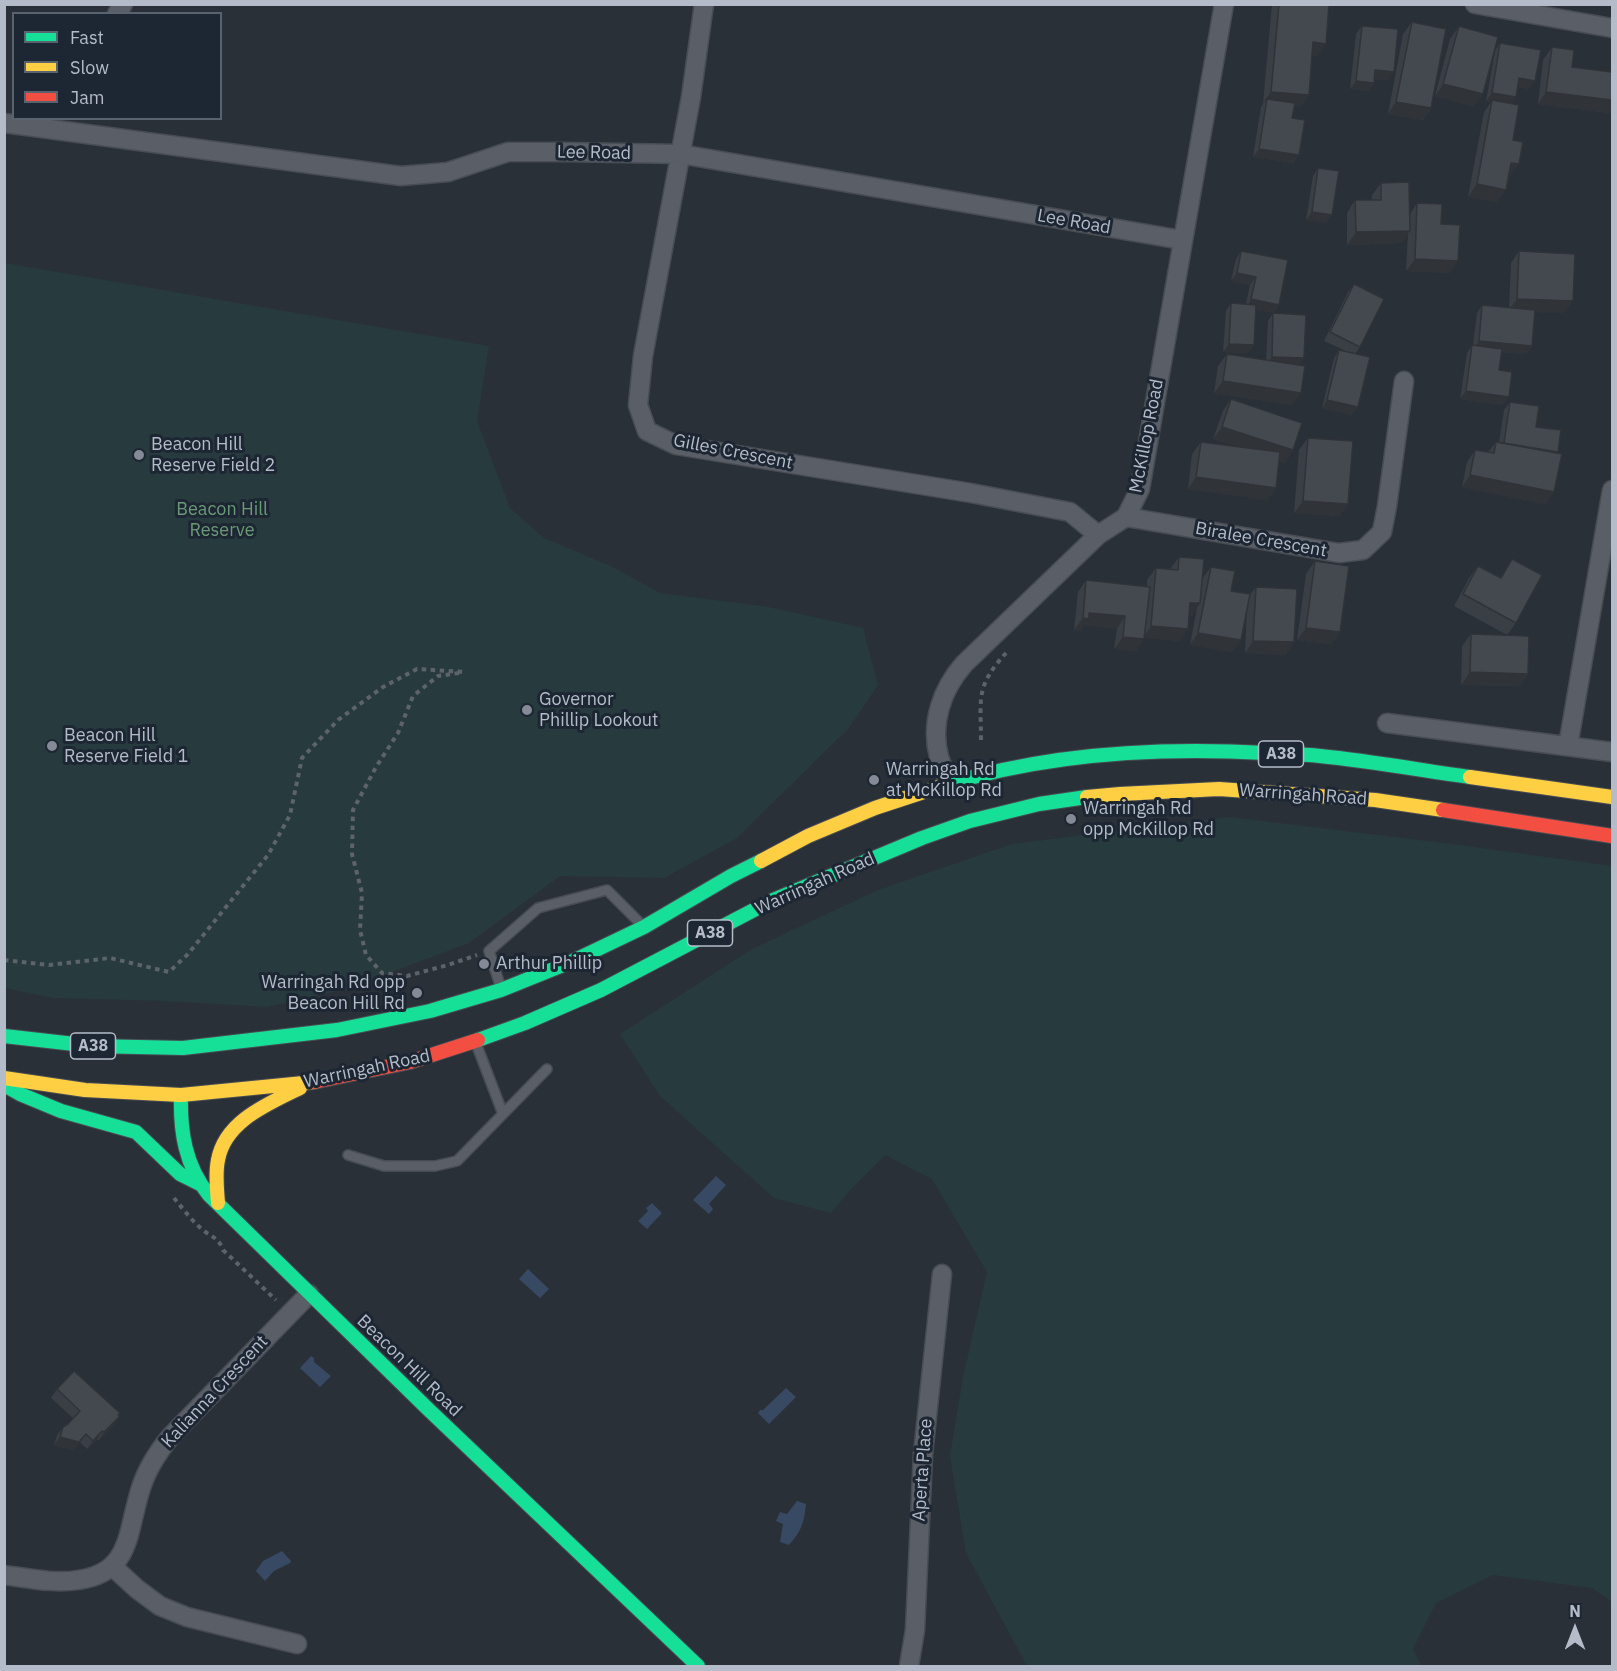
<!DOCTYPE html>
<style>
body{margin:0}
#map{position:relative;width:1617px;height:1671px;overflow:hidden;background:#2a3038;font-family:"IBM Plex Sans",sans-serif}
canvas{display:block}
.frame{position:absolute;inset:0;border:6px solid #b4bcc9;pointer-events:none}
.legend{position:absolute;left:12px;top:12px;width:210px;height:108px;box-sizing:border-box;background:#1d2633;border:2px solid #59626f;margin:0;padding:8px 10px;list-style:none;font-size:18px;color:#b4bcc9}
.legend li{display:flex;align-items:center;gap:12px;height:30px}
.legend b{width:30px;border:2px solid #59626f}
.north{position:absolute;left:1545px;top:1599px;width:60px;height:60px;-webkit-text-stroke:4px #1d2633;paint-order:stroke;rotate:0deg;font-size:16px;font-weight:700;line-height:24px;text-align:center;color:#b4bcc9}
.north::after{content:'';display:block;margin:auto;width:21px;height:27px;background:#b4bcc9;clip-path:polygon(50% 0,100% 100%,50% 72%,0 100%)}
</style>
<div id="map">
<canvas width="1617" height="1671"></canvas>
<div class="frame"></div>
<ul class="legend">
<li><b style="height:8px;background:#16e098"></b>Fast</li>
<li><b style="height:8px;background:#ffcf43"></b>Slow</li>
<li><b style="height:8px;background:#f24e42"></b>Jam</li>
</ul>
<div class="north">N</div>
</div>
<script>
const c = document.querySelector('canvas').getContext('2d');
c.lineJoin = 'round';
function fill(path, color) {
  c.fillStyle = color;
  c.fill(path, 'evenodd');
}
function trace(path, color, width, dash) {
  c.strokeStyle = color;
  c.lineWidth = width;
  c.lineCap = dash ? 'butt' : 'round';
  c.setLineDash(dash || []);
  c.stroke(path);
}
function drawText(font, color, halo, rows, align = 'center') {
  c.font = font + ' "IBM Plex Sans",sans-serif';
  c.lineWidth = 6;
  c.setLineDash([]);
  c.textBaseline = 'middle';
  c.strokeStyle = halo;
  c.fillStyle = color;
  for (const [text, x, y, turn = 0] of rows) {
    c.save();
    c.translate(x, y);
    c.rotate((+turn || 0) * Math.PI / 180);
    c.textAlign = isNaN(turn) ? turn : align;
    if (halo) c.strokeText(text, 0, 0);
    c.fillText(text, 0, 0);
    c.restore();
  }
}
fill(new Path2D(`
 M 5,263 L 489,346 L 477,421 L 510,508 L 544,538 L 613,567 L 660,593 L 769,607 L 863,628 L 878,685 L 848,729 L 737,838 L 664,878 L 560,876 L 469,943 L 347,989 L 267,1007 L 166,1001 L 53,998 L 5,988 Z
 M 1229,817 L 1444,843 L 1612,866 L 1612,1602 L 1592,1588 L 1493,1575 L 1436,1603 L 1413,1649 L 1421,1666 L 1027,1666 L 966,1553 L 950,1456 L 963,1377 L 987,1272 L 932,1179 L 885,1155 L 852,1188 L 831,1213 L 774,1198 L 660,1096 L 620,1034 L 752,949 L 878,890 L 1012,844 Z`), '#273a3e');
fill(new Path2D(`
 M 716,1176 L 726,1185 L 709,1204 L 713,1209 L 709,1214 L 693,1200 Z
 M 652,1203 L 662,1213 L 647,1229 L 638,1221 L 648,1211 L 646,1208 Z
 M 528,1269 L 549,1289 L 540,1298 L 519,1279 Z
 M 311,1356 L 314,1358 L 314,1362 L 331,1376 L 320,1387 L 300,1368 Z
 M 786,1388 L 796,1397 L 769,1424 L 758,1413 L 760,1410 L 763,1410 Z
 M 797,1501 L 806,1504 C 804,1523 802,1530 789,1545 L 780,1542 L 783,1524 L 776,1521 L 780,1512 L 787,1514 Z
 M 282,1551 L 291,1561 L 290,1563 L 274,1571 L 265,1581 L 256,1571 L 263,1561 Z`), '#384963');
const lane = new Path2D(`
 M 500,985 L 489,951 L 538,908 L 607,890 L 639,922
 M 477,1046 L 503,1114
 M 348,1155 L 384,1166 L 435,1166 L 457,1161 L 547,1069`);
const street = new Path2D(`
 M 704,4 L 691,97 L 643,356 L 638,405 L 647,431 L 676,445 L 971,493 L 1070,512 L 1098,535
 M 1475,4 L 1612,28
 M 117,14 L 123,4
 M 4,123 L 401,176 L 448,172 L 508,152 L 564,152 L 680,154 L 1182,240
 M 1126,517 L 1339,553 L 1363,550 L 1382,532 L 1387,506 L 1404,381
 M 1387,723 L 1612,752
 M 1568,746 L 1612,490
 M 949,784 C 946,775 942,766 939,757 C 930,723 942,689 964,664 L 1098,535 L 1126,517 L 1140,489 L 1224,4
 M 113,1567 L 137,1589 L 160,1606 L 187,1617 L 297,1644
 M 4,1575 C 28,1578 54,1584 78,1580 C 131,1573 127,1533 140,1491 C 146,1470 157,1453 171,1436 L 309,1294
 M 909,1666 L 915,1630 L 923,1454 L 942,1274`);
const fast = new Path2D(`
 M 945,785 C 1048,753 1159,747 1266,753 C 1284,754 1302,754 1320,756 C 1370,761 1420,770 1470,777
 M 4,1036 L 92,1046 L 183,1048 L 337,1030 L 430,1011 L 501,990 L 573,961 L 644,927 L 731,876 L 761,861
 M 478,1040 L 525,1023 L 601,990 L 771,901 L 922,838 L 970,821 L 1039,804 L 1087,797
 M 4,1085 L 20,1094 L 61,1111 L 136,1132 L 180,1174 L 200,1184
 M 181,1095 C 180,1131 185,1166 209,1195 L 429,1410 L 698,1666`);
const slow = new Path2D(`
 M 1470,777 L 1612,797
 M 1087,797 L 1120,794 L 1219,789 L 1375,800 L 1443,810
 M 761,861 L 808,836 L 875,808 L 945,785
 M 4,1078 L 85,1090 L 181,1095 L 314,1082
 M 218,1203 C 217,1189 215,1174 218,1160 C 225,1121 268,1104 300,1088`);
const jam = new Path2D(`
 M 1443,810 L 1612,836
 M 314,1082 L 410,1062 L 478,1040`);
trace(lane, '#484c53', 12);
trace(street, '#484c53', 21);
trace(fast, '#484c53', 16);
trace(slow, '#484c53', 16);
trace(jam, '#484c53', 16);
trace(new Path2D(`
 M 459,673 L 438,676 L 413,696 L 398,733 L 376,767 L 353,810 L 352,854 L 362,893 L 360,930 L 366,955 L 382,973 L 407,976 L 448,965 L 477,955
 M 981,740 C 981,698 975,687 1006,653
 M 4,960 L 49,965 L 110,958 L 169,972 L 188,954 L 268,855 L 290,815 L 302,758 L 338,720 L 383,687 L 417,669 L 465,672
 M 174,1198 C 184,1210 194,1224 207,1233 C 215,1238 220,1241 223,1250 L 276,1300`), '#5d636a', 4, [4.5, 4.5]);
trace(lane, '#5a5e66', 9);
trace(street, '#5a5e66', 18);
trace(fast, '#16e098', 14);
trace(slow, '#ffcf43', 14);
trace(jam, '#f24e42', 14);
fill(new Path2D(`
 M 1272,4 L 1329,4 L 1317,56 L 1312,55 L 1309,95 L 1300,107 L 1294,106 L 1292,118 L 1294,163 L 1253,157 L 1261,107 L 1263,104 Z
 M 1412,22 L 1431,108 L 1423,120 L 1388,114 L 1403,34 Z
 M 1362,26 L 1388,80 L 1374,79 L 1374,83 L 1368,91 L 1350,89 L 1356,34 Z
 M 1459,26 L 1474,107 L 1435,96 L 1450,39 Z
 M 1500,43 L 1529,89 L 1518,87 L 1516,97 L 1512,103 L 1513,140 L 1510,176 L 1508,176 L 1497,202 L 1468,197 L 1484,112 L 1491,102 L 1486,101 L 1495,51 Z
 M 1552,47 L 1572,67 L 1612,72 L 1612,109 L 1610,113 L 1538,104 L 1543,60 Z
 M 1318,168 L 1327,223 L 1306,220 L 1313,176 Z
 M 1381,183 L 1410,214 L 1417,203 L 1441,224 L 1450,273 L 1406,271 L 1408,234 L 1401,243 L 1347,245 L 1347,213 L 1355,200 L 1372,200 L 1372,195 Z
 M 1241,251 L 1279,305 L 1273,313 L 1256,309 L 1248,353 L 1223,352 L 1226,311 L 1231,303 L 1246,304 L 1250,285 L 1231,281 L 1236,259 Z
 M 1519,251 L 1564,313 L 1535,312 L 1532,346 L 1526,354 L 1502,352 L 1499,370 L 1503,405 L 1460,399 L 1467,353 L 1472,345 L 1473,345 L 1477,313 L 1482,305 L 1509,307 L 1511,263 Z
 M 1354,284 L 1360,347 L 1355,354 L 1352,415 L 1322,408 L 1334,358 L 1339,350 L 1346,351 L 1324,341 L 1348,292 Z
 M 1273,313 L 1300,365 L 1292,405 L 1214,393 L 1218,366 L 1227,354 L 1266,360 L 1268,321 Z
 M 1231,399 L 1293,450 L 1285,463 L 1279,461 L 1276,488 L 1267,500 L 1188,489 L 1192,454 L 1201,442 L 1235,446 L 1213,439 L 1223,411 Z
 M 1510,402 L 1536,427 L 1557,453 L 1546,504 L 1462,487 L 1467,462 L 1475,450 L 1488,452 L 1496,442 L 1499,442 L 1504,410 Z
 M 1308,438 L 1348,504 L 1339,516 L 1294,513 L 1299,450 Z
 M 1179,557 L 1202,579 L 1211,567 L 1231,591 L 1249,596 L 1256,587 L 1286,655 L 1245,653 L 1247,609 L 1241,640 L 1232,652 L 1190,645 L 1197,608 L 1192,616 L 1189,615 L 1180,641 L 1144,638 L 1136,651 L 1114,649 L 1117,629 L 1084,625 L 1080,631 L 1074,630 L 1078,592 L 1086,580 L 1147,586 L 1147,580 L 1156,568 L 1170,569 Z
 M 1512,559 L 1516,623 L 1507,635 L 1454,606 L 1469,578 L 1478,566 L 1500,578 Z
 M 1315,561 L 1340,632 L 1331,644 L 1297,640 L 1306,574 Z
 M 1471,634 L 1528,674 L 1519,686 L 1461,685 L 1462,646 Z
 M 57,1389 L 119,1415 L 120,1416 L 114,1424 L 98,1441 L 97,1439 L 87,1449 L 80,1442 L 73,1450 L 54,1445 L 57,1435 L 63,1427 L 68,1424 L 73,1418 L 51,1398 Z`), '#3a3f45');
fill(new Path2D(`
 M 1313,42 L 1326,44 L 1317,56 L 1305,55 Z
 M 1375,70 L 1394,72 L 1388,80 L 1369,78 Z
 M 1519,78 L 1535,81 L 1529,89 L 1514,87 Z
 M 1356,81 L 1374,83 L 1368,91 L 1350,89 Z
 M 1443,84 L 1483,94 L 1474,107 L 1435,96 Z
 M 1271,92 L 1309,95 L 1300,107 L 1266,104 L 1267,99 L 1262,104 Z
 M 1546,92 L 1612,100 L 1612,109 L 1610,113 L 1538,104 Z
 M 1492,93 L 1516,97 L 1510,106 L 1492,100 L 1491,102 L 1486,101 Z
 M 1396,102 L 1431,108 L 1423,120 L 1388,114 Z
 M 1259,149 L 1299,155 L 1294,163 L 1253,157 Z
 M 1511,163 L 1519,164 L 1510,176 L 1502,175 Z
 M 1477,184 L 1506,190 L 1497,202 L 1468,197 Z
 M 1312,212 L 1332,215 L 1327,223 L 1306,220 Z
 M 1410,231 L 1401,243 L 1347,245 L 1356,232 Z
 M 1415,259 L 1458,261 L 1450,273 L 1406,271 Z
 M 1237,273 L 1256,277 L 1250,285 L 1231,281 Z
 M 1251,299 L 1279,305 L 1273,313 L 1246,308 Z
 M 1517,299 L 1573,301 L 1564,313 L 1508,311 Z
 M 1479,341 L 1532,346 L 1526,354 L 1473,349 Z
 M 1229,344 L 1254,345 L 1248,353 L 1223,352 Z
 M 1272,357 L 1304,358 L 1299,366 L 1266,365 Z
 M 1223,381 L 1301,393 L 1292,405 L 1214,393 Z
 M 1466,391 L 1509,397 L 1503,405 L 1460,399 Z
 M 1327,400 L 1358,407 L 1352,415 L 1322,408 Z
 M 1222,427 L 1293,450 L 1285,463 L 1213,439 Z
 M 1504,444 L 1558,452 L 1553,460 Z
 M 1470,475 L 1554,492 L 1546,504 L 1462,487 Z
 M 1196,477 L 1276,488 L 1267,500 L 1188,489 Z
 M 1303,501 L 1348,504 L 1339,516 L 1294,513 Z
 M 1190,603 L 1200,603 L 1192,616 L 1182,615 Z
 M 1089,613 L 1125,616 L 1117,629 L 1084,625 L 1080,631 L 1074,630 L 1083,618 Z
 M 1151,626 L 1188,629 L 1180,641 L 1143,638 Z
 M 1306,628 L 1340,632 L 1331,644 L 1297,640 Z
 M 1198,633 L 1241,640 L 1232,652 L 1190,645 Z
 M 1123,637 L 1144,639 L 1136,651 L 1114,649 Z
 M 1253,641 L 1294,642 L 1286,655 L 1245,653 Z
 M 1470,672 L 1528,674 L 1519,686 L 1461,685 Z
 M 120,1416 L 114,1424 L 98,1441 L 104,1432 Z
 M 102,1431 L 97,1439 L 87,1449 L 93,1441 Z
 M 86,1434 L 80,1442 L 73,1450 L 54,1445 L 60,1437 Z`), '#303338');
const building = new Path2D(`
 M 1279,4 L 1329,4 L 1326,44 L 1313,42 L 1309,95 L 1271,92 Z
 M 1412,22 L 1446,29 L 1431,108 L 1396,102 Z
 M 1362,26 L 1398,29 L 1394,72 L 1375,70 L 1374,83 L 1356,81 Z
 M 1459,26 L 1498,37 L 1483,94 L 1443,84 Z
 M 1500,43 L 1541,50 L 1535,81 L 1519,78 L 1516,97 L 1492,93 Z
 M 1552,47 L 1574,50 L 1572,67 L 1612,72 L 1612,100 L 1546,92 Z
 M 1267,99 L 1295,103 L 1292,118 L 1305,120 L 1299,155 L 1259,149 Z
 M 1492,100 L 1519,105 L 1513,140 L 1523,142 L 1519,164 L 1511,163 L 1506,190 L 1477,184 Z
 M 1318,168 L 1339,171 L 1332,215 L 1312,212 Z
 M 1409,182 L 1410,231 L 1356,232 L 1355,200 L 1381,200 L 1381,183 Z
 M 1417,203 L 1442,204 L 1441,224 L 1460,225 L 1458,261 L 1415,259 Z
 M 1241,251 L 1288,260 L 1279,305 L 1251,299 L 1256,277 L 1237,273 Z
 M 1519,251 L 1575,254 L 1573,301 L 1517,299 Z
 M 1354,284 L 1384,299 L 1360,347 L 1330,332 Z
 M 1231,303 L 1256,305 L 1254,345 L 1229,344 Z
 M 1482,305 L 1535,310 L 1532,346 L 1479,341 Z
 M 1273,313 L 1306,315 L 1304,358 L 1272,357 Z
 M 1472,345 L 1502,349 L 1499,370 L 1512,372 L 1509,397 L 1466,391 Z
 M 1339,350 L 1370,357 L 1358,407 L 1327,400 Z
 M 1227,354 L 1305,366 L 1301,393 L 1223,381 Z
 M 1231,399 L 1302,423 L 1293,450 L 1222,427 Z
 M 1510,402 L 1539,406 L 1536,427 L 1561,430 L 1558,452 L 1504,443 Z
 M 1308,438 L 1353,441 L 1348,504 L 1303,501 Z
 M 1201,442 L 1280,452 L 1276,488 L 1196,477 Z
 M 1496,442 L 1562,454 L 1554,492 L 1470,475 L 1475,450 L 1494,453 Z
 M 1179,557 L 1204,559 L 1200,603 L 1190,603 L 1188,629 L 1151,626 L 1156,568 L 1178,570 Z
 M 1512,559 L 1542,575 L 1516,623 L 1463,594 L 1478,566 L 1501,578 Z
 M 1315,561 L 1349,566 L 1340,632 L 1306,628 Z
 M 1211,567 L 1235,571 L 1231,591 L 1250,594 L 1241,640 L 1198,633 Z
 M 1086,580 L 1150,587 L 1144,639 L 1123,637 L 1125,616 L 1089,613 L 1089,619 L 1083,618 Z
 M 1256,587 L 1297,589 L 1294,642 L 1253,641 Z
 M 1471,634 L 1529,636 L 1528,674 L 1470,672 Z
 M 74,1371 L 120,1413 L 118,1415 L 120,1416 L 104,1432 L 102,1431 L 93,1441 L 86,1434 L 79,1442 L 60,1437 L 63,1427 L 68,1424 L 80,1411 L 57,1389 Z`);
fill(building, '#444950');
trace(building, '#303338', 1.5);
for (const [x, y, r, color] of [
 [139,455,6,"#848b96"],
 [527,710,6,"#848b96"],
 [52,746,6,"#848b96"],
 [874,780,6,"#848b96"],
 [1071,819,6,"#848b96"],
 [484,964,6,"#848b96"],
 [417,993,6,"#848b96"]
]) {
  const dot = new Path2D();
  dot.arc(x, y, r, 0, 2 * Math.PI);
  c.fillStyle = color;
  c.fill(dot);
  trace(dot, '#1d2633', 2);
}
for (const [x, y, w] of [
 [1281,754,45],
 [710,933,45],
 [93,1046,45]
]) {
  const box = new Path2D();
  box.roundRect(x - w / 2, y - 13, w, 26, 4.5);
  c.fillStyle = '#1d2633';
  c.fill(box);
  trace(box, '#b4bcc9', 1.5);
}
drawText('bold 16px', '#b4bcc9', null, [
 ["A38",1281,754],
 ["A38",710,933],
 ["A38",93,1046]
]);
drawText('18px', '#b4bcc9', '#1d2633', [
 ["Lee Road",594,153,1],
 ["Lee Road",1074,222,10],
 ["McKillop Road",1147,436,-79],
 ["Gilles Crescent",733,452,11],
 ["Biralee Crescent",1261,540,10],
 ["Warringah Road",1303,795,4],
 ["Warringah Road",815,884,-24],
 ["Warringah Road",367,1069,-12],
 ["Beacon Hill Road",409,1366,44],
 ["Kalianna Crescent",215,1392,-47],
 ["Aperta Place",923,1470,-86]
]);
drawText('18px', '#b4bcc9', '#1d2633', [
 ["Beacon Hill",151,445],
 ["Reserve Field 2",151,466],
 ["Governor",539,700],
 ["Phillip Lookout",539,721],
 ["Beacon Hill",64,736],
 ["Reserve Field 1",64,757],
 ["Warringah Rd",886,770],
 ["at McKillop Rd",886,791],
 ["Warringah Rd",1083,809],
 ["opp McKillop Rd",1083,830],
 ["Arthur Phillip",496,964],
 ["Warringah Rd opp",405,983,"right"],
 ["Beacon Hill Rd",405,1004,"right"]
], 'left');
drawText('18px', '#6b9a76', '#1d2633', [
 ["Beacon Hill",222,510],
 ["Reserve",222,531]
]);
</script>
